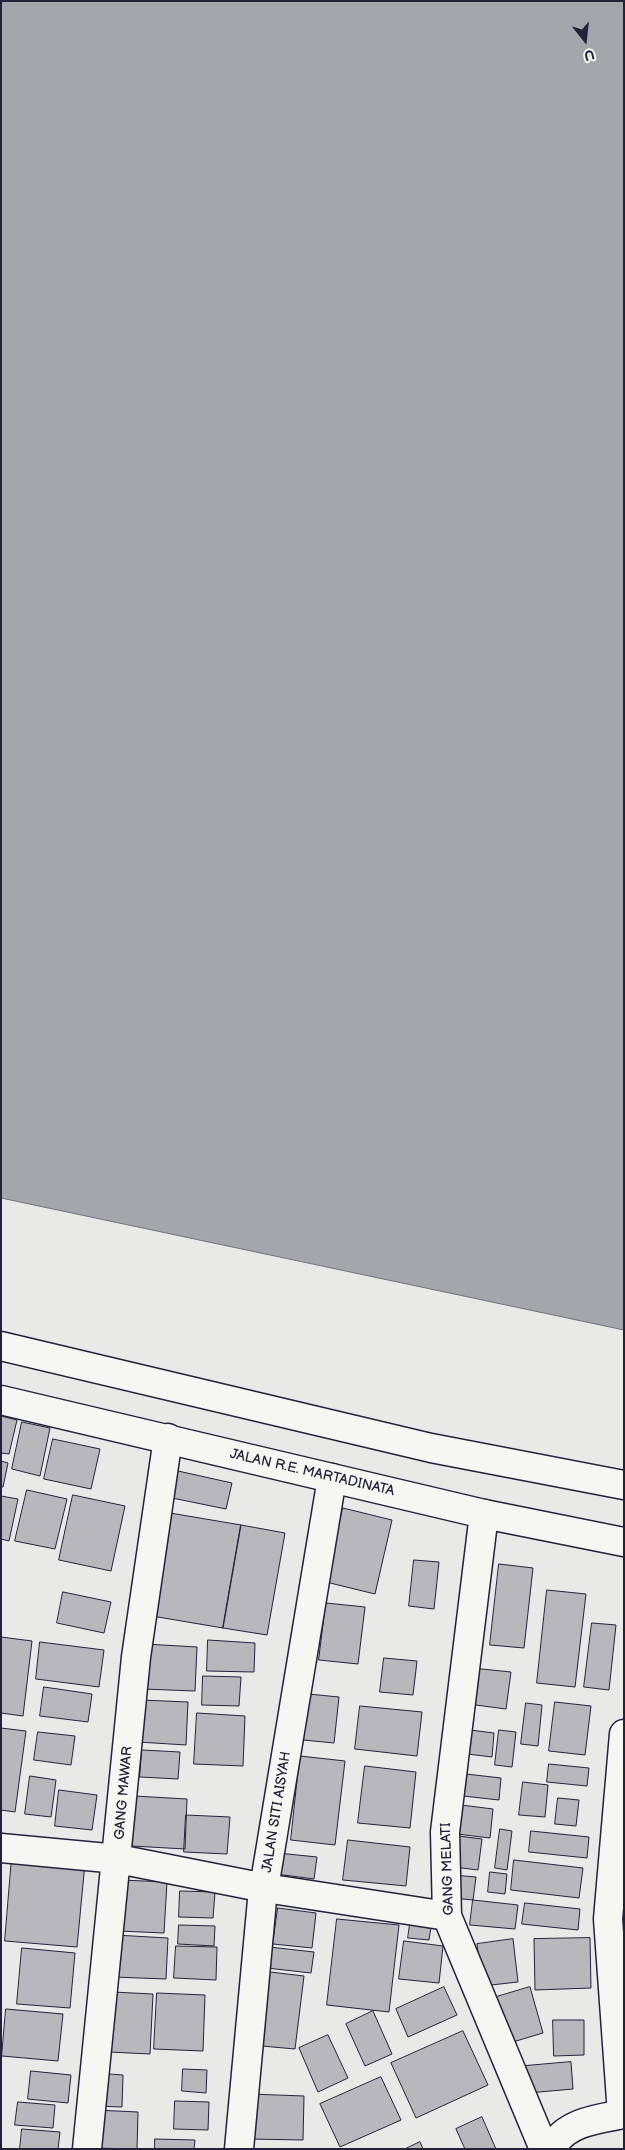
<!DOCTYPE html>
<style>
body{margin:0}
#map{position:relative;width:625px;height:2150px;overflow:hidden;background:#e9e9e7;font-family:"Balsamiq Sans",sans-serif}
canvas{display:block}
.frame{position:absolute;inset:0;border:2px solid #22223b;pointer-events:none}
.north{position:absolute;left:560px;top:15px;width:50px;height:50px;-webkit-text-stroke:4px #f6f6f2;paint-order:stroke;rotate:164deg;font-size:14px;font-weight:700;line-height:20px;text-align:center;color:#22223b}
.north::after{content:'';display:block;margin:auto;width:18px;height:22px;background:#22223b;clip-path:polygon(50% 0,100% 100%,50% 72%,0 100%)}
</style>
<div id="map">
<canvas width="625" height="2150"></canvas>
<div class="frame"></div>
<div class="north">U</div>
</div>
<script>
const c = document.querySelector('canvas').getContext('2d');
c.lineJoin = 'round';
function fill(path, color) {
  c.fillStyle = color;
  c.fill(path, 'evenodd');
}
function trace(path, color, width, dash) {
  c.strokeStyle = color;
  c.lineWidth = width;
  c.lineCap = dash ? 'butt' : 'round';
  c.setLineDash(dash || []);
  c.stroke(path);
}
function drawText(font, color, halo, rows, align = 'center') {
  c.font = font + ' "Balsamiq Sans",sans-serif';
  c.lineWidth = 4.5;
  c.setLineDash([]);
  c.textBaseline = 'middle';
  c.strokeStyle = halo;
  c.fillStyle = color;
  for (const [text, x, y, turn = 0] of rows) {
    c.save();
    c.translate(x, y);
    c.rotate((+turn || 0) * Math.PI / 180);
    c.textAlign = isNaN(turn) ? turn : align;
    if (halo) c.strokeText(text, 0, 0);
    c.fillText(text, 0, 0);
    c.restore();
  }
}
const water = new Path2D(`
 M 1,1 L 624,1 L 624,1330 L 1,1198 Z`);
fill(water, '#a5a5ac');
trace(water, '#71717f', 1);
const building = new Path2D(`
 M 1,1416 L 17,1420 L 9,1454 L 1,1453 Z
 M 22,1422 L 50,1428 L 40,1476 L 12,1469 Z
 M 53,1439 L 100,1449 L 91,1489 L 44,1479 Z
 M 1,1461 L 8,1463 L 3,1487 L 1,1487 Z
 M 178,1471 L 232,1483 L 226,1509 L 172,1498 Z
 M 27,1490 L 67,1499 L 55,1549 L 15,1541 Z
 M 73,1495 L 125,1506 L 111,1571 L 59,1560 Z
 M 1,1496 L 18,1499 L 9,1541 L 1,1539 Z
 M 343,1508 L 392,1520 L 375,1594 L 326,1582 Z
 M 164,1512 L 241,1525 L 223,1628 L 146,1615 Z
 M 241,1525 L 285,1533 L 267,1635 L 223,1628 Z
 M 414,1560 L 439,1562 L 434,1609 L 409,1606 Z
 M 499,1564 L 533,1568 L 524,1648 L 490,1645 Z
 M 547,1590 L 586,1594 L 575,1687 L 537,1683 Z
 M 63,1592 L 111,1602 L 104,1633 L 57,1623 Z
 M 326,1603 L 365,1607 L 358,1664 L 319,1660 Z
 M 592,1623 L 616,1625 L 609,1690 L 584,1687 Z
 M 1,1637 L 32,1641 L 23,1716 L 1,1713 Z
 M 208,1640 L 255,1643 L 254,1672 L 207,1671 Z
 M 40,1642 L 104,1650 L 99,1687 L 36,1679 Z
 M 145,1644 L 197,1647 L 195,1691 L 143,1689 Z
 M 384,1658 L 417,1661 L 413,1695 L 380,1692 Z
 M 472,1668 L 511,1672 L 506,1709 L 468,1704 Z
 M 203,1676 L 241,1677 L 239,1706 L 202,1705 Z
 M 44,1687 L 92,1694 L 88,1722 L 40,1716 Z
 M 298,1693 L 339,1697 L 334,1743 L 293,1739 Z
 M 140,1700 L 188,1702 L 186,1745 L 138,1742 Z
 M 555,1702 L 591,1706 L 585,1755 L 549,1751 Z
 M 526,1703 L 542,1705 L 538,1746 L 521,1744 Z
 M 360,1706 L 422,1712 L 417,1756 L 355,1749 Z
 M 197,1713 L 245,1716 L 243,1766 L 194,1764 Z
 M 1,1728 L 26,1731 L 15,1812 L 1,1810 Z
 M 462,1729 L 494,1733 L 492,1757 L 459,1753 Z
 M 499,1730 L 516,1732 L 512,1767 L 495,1765 Z
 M 38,1732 L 75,1736 L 71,1765 L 34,1760 Z
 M 142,1750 L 180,1752 L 178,1779 L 140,1777 Z
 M 300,1756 L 345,1761 L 335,1845 L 291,1840 Z
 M 549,1764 L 589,1768 L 587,1786 L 547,1782 Z
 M 365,1766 L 416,1772 L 410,1828 L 358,1823 Z
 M 466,1774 L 501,1778 L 499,1800 L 463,1796 Z
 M 30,1776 L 56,1780 L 51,1817 L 25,1814 Z
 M 523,1782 L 548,1785 L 545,1817 L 519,1815 Z
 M 59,1790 L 97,1795 L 92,1830 L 55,1826 Z
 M 134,1796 L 187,1799 L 185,1849 L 132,1846 Z
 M 558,1798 L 579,1800 L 576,1826 L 555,1824 Z
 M 453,1804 L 493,1809 L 490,1838 L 449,1833 Z
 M 186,1815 L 230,1817 L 227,1854 L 184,1852 Z
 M 500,1829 L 512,1831 L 507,1870 L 495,1868 Z
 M 531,1831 L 589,1837 L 587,1858 L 529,1852 Z
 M 451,1835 L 482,1839 L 478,1870 L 446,1866 Z
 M 348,1840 L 410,1847 L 406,1886 L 343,1880 Z
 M 278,1853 L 317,1857 L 314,1879 L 276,1874 Z
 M 12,1857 L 85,1863 L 77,1947 L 5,1941 Z
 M 514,1860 L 583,1868 L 579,1898 L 511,1890 Z
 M 490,1872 L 507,1874 L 505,1894 L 488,1892 Z
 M 453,1875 L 476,1877 L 473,1900 L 451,1898 Z
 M 121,1880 L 167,1882 L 164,1933 L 118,1931 Z
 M 180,1891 L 215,1892 L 213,1918 L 179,1917 Z
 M 473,1900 L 518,1905 L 515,1929 L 470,1925 Z
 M 525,1903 L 580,1909 L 578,1930 L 522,1924 Z
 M 278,1908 L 316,1913 L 312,1948 L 273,1944 Z
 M 411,1917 L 432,1920 L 429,1940 L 408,1938 Z
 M 337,1919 L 399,1925 L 389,2012 L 327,2005 Z
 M 179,1925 L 215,1926 L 214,1946 L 178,1944 Z
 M 115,1935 L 168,1938 L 166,1979 L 113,1977 Z
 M 590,1938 L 591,1988 L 535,1990 L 534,1939 Z
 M 513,1939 L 518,1982 L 482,1986 L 477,1944 Z
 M 404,1941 L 443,1946 L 439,1983 L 399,1979 Z
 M 176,1946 L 217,1947 L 216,1980 L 174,1978 Z
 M 269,1947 L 314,1952 L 311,1973 L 267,1968 Z
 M 22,1948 L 75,1953 L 70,2008 L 17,2004 Z
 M 270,1972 L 304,1976 L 295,2049 L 262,2046 Z
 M 444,1987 L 457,2015 L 408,2037 L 396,2009 Z
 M 530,1987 L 543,2033 L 506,2044 L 493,1998 Z
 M 112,1992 L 153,1994 L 150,2054 L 109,2052 Z
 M 157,1993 L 205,1995 L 203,2051 L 154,2049 Z
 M 6,2009 L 63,2014 L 58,2061 L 2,2056 Z
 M 373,2011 L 392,2054 L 365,2066 L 346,2024 Z
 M 553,2020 L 584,2020 L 584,2055 L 554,2056 Z
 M 463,2031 L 488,2085 L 416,2118 L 391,2063 Z
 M 328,2035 L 348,2078 L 318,2092 L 299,2048 Z
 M 571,2062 L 573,2089 L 528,2093 L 525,2066 Z
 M 183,2069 L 207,2070 L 206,2093 L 182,2091 Z
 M 31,2071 L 71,2075 L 68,2103 L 28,2099 Z
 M 96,2073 L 123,2075 L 122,2107 L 94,2106 Z
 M 381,2077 L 401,2120 L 340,2147 L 320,2104 Z
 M 250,2094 L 304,2096 L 303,2140 L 249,2139 Z
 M 175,2101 L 209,2102 L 208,2130 L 174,2129 Z
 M 18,2102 L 55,2105 L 53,2128 L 15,2125 Z
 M 95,2110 L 138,2112 L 137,2149 L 94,2148 Z
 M 482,2117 L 496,2149 L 465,2149 L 456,2129 Z
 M 22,2129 L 60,2132 L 58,2149 L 20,2149 Z
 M 155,2139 L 195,2140 L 194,2149 L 155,2149 Z
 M 420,2142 L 423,2149 L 405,2149 Z`);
fill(building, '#b8b8bc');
trace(building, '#22223b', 1);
const minor = new Path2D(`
 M 484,1514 L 445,1832 L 447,1916 L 544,2149
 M 1,1848 L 118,1859 L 265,1888 L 447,1916
 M 622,2114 L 608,1919 L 624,1734
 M 87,2149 L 136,1657 L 168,1438
 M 239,2149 L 262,1900 L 332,1478
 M 551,2149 C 565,2122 597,2119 624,2114`);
const trunk = new Path2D(`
 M 1,1346 L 431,1448 L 624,1485
 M 1,1400 L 484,1514 L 624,1542`);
trace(minor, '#22223b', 31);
trace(trunk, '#22223b', 31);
trace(minor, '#f6f6f2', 28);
trace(trunk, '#f6f6f2', 28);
drawText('14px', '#22223b', '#f6f6f2', [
 ["JALAN R.E. MARTADINATA",312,1473,13],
 ["GANG MAWAR",124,1793,-85],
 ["JALAN SITI AISYAH",277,1812,-81],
 ["GANG MELATI",448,1869,-92]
]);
</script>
